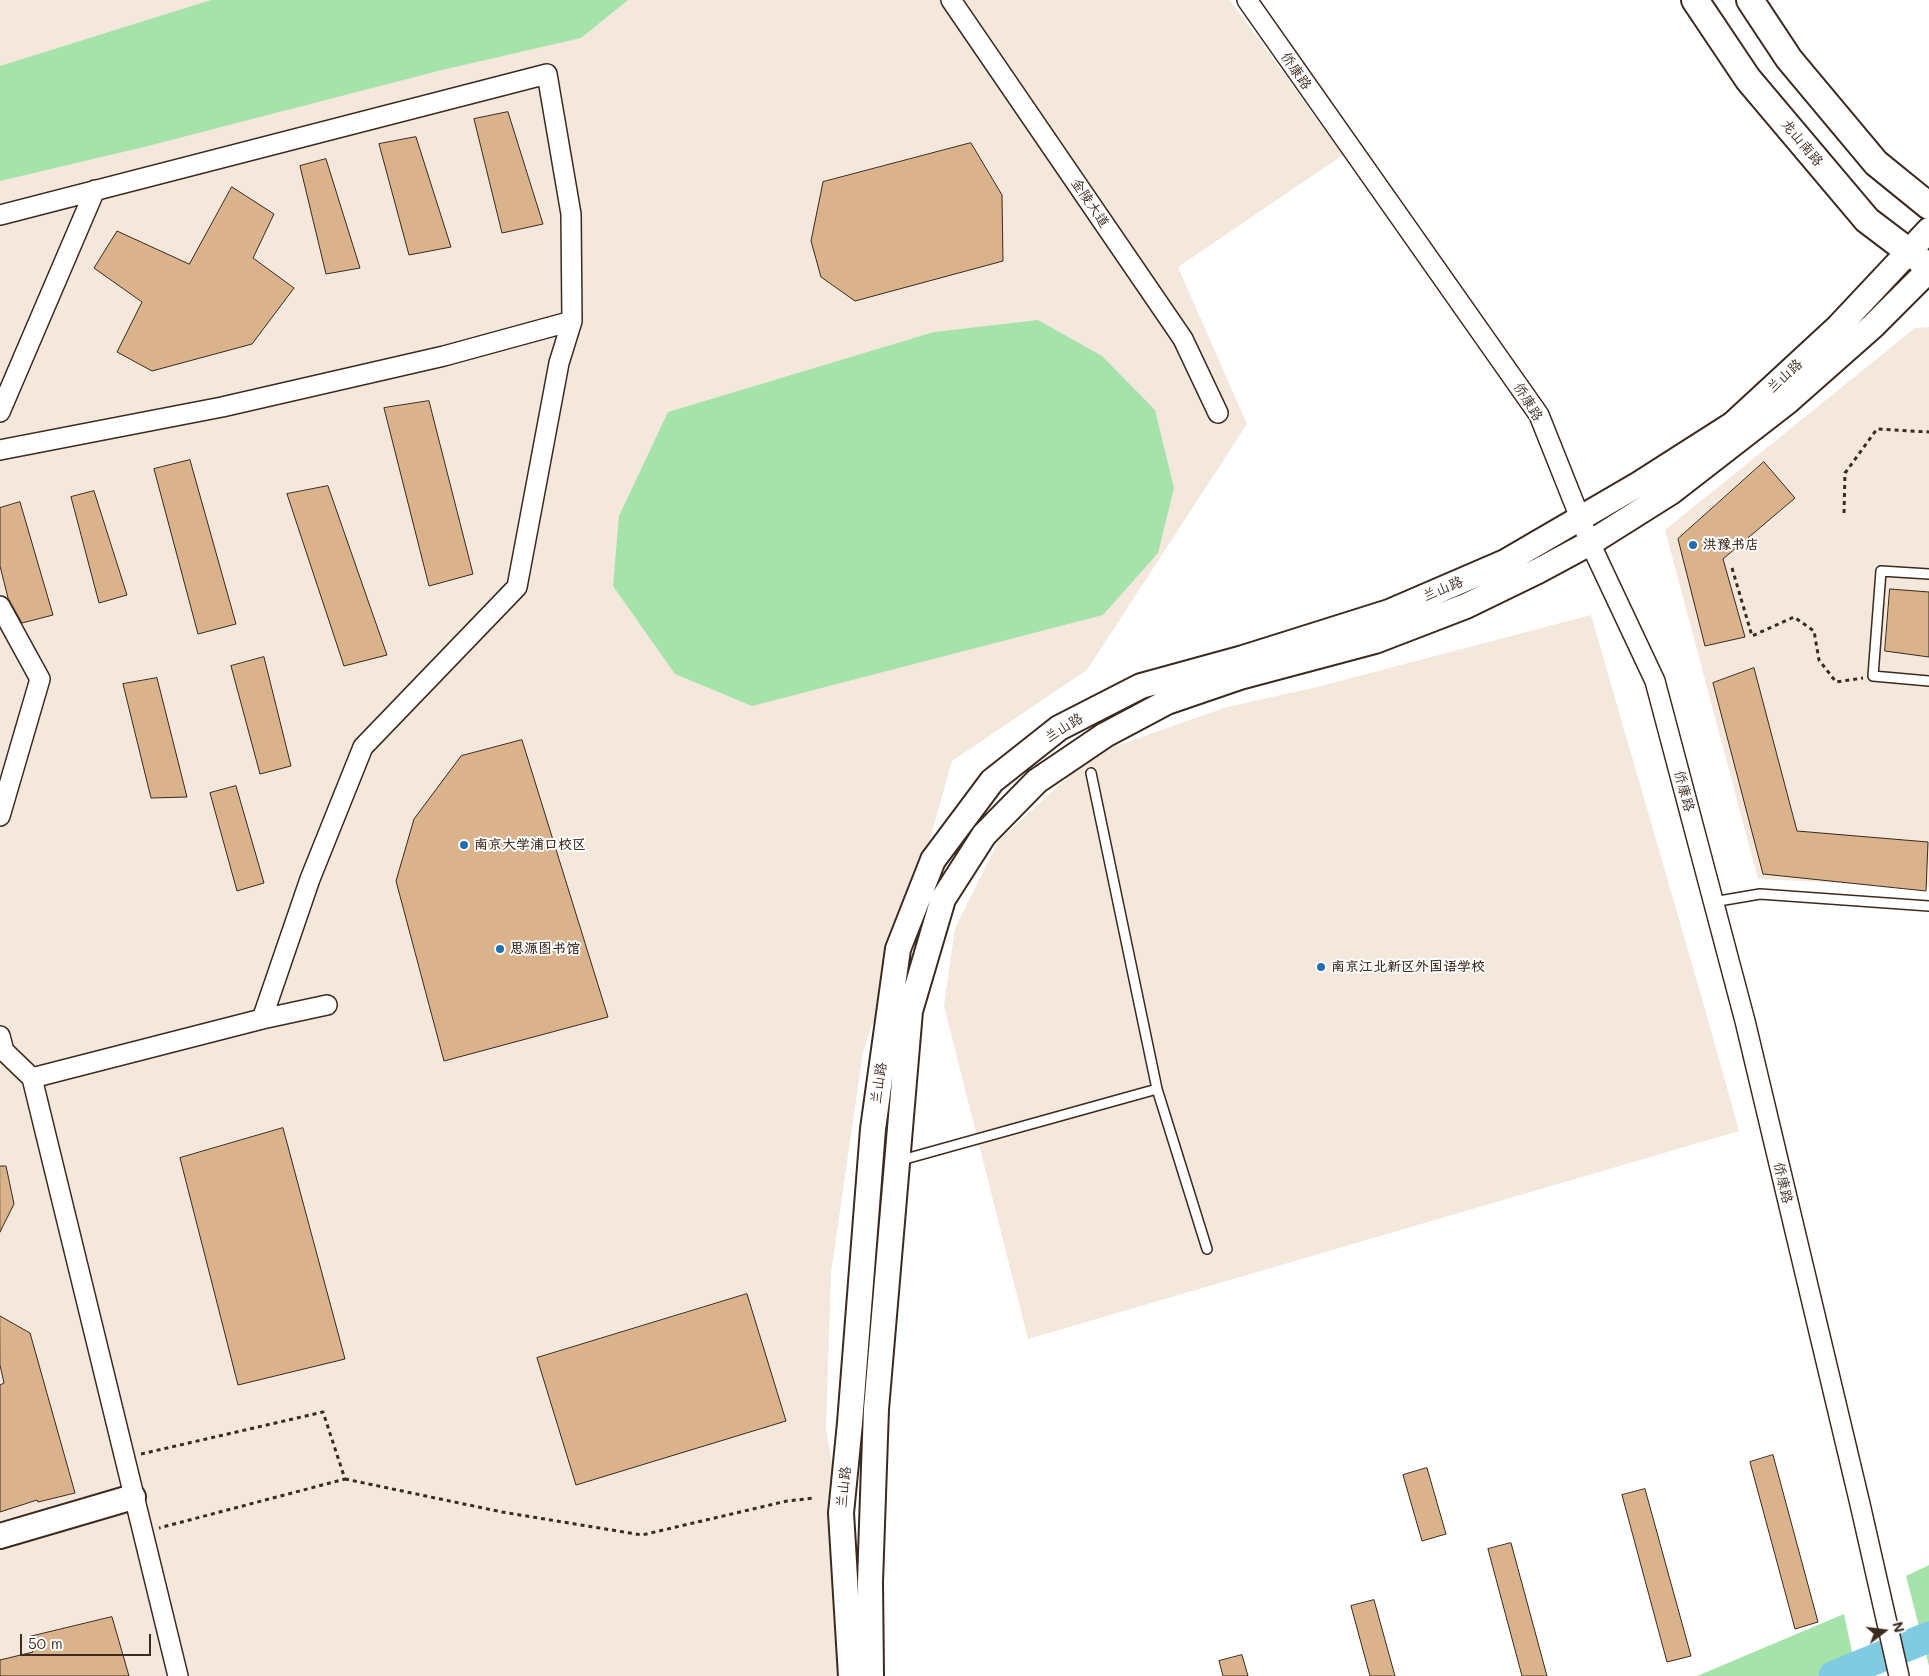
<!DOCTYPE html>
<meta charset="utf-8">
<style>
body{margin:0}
#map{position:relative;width:1929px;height:1676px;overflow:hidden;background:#fff;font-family:Mali,sans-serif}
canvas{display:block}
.north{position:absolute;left:1859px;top:1606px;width:50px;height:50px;-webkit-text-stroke:4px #fff;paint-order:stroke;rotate:75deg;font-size:14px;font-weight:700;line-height:20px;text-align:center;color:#3b2a1e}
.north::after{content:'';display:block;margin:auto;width:18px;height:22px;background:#3b2a1e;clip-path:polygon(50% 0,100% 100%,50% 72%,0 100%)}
.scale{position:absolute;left:20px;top:1634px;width:131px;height:22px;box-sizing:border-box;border:2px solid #3b2a1e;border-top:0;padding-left:6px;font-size:15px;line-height:18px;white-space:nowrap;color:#3b2a1e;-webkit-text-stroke:4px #fff;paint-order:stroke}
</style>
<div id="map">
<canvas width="1929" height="1676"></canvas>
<div class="north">N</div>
<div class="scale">50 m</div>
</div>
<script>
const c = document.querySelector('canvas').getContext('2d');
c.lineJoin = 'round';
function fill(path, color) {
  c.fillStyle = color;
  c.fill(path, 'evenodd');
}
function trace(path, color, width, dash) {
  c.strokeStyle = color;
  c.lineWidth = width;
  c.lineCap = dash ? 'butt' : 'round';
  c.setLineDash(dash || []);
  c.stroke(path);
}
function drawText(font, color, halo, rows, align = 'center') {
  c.font = font + ' Mali,"LXGW WenKai TC",sans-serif';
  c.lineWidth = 4;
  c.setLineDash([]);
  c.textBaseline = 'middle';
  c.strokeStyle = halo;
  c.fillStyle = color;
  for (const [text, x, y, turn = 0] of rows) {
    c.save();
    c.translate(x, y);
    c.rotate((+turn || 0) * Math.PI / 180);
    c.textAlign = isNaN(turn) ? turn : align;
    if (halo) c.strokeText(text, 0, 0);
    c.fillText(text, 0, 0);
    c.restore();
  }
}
fill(new Path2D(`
 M 0,0 L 1230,0 L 1343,155 L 1178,267 L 1247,424 L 1087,670 L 952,761 L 905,928 L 863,1052 L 831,1273 L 826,1429 L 851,1574 L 840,1676 L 0,1676 Z
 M 1929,327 L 1929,887 L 1758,879 L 1665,530 L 1915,328 Z
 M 1591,615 L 1707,1016 L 1739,1131 L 1028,1339 L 944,1006 L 955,928 L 999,840 L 1093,754 L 1227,707 L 1317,687 Z`), '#f4e8dc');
fill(new Path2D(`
 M 211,0 L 628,0 L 581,38 L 442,70 L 144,147 L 0,181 L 0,66 Z
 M 1038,320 L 1102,356 L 1155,410 L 1174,488 L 1158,553 L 1103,615 L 752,706 L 675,674 L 613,586 L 619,516 L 668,412 L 934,332 Z
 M 1929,1565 L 1929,1666 L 1906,1576 Z
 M 1844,1614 L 1857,1676 L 1697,1676 Z`), '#a6e3aa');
trace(new Path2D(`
 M 1834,1676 L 1929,1637`), '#81cbe2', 31);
const building = new Path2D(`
 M 508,112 L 543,224 L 502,233 L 474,119 Z
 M 416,137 L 451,247 L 409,255 L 379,144 Z
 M 971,143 L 1002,195 L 1003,261 L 855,301 L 821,277 L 811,241 L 823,182 Z
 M 326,159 L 360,268 L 326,274 L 300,166 Z
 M 232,187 L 274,214 L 253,258 L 294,288 L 252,344 L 152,371 L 117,352 L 142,302 L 94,268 L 117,231 L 189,264 Z
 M 429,401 L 473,574 L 429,586 L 384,408 Z
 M 190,460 L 236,624 L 198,634 L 154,469 Z
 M 1764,462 L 1795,498 L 1723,559 L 1745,637 L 1705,646 L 1678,539 Z
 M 328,486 L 387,655 L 344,666 L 287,494 Z
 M 94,491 L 127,595 L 99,603 L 71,497 Z
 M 20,502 L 53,615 L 22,623 L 8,598 L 0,566 L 0,508 Z
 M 1890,589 L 1929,592 L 1929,657 L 1885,651 Z
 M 264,657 L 291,766 L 260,774 L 231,666 Z
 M 1754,668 L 1797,831 L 1928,842 L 1926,891 L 1763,874 L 1713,683 Z
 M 157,678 L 187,797 L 151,798 L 123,684 Z
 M 522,740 L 608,1017 L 444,1061 L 396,881 L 414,819 L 461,756 Z
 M 236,786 L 264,883 L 237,891 L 210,793 Z
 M 283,1128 L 345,1359 L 238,1385 L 180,1158 Z
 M 0,1166 L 6,1166 L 14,1204 L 0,1232 Z
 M 747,1294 L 786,1421 L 576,1485 L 537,1358 Z
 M 0,1316 L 30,1333 L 75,1493 L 38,1502 L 37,1500 L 0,1512 L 0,1385 L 4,1383 L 0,1365 Z
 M 1773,1455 L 1818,1622 L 1795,1629 L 1750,1462 Z
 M 1427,1468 L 1446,1534 L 1422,1541 L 1403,1475 Z
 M 1645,1489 L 1691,1656 L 1667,1662 L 1622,1495 Z
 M 1511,1543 L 1547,1676 L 1522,1676 L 1488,1549 Z
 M 1374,1600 L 1395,1676 L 1370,1676 L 1351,1606 Z
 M 112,1617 L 129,1676 L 0,1676 L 0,1660 L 33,1652 L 29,1637 Z
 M 1242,1655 L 1248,1676 L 1223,1676 L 1219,1661 Z`);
fill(building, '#dab28b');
trace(building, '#3b2a1e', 1);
const service = new Path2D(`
 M 1929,574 L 1881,571 L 1873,676 L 1929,681
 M 1091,773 L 1157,1089 L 1207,1249
 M 1713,902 L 1760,894 L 1929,906
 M 898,1161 L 1157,1089`);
const minor = new Path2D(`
 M 951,0 L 1183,339 L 1218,413
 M 1247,0 L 1539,415 L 1590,543 L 1655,681 L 1745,1021 L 1860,1504 L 1899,1676
 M 0,215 L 547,74 L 571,214 L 572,321 L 559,363 L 517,587 L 363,747 L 310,879 L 262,1019
 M 0,412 L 95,190
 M 0,450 L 222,407 L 444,356 L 572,321
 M 0,606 L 40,679 L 0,816
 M 0,1036 L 4,1051 L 32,1078 L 178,1676
 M 32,1078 L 262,1019 L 327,1005`);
const tertiary = new Path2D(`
 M 0,1536 L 133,1497
 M 851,1676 L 841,1513 L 850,1423 L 873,1129 L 898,949 L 933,860 L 992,781 L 1059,728 L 1141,686 L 1243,658 L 1389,612 L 1505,562 L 1639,484 L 1733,424 L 1838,327 L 1929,230
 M 871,1676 L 870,1582 L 876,1409 L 910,1011 L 943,899 L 984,835 L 1037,781 L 1105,735 L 1167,702 L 1240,677 L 1375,641 L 1466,606 L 1538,571 L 1590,543 L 1671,492 L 1787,402 L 1873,326 L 1929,270`);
const secondary = new Path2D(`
 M 1695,0 L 1748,79 L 1867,220 L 1929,267
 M 1750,0 L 1789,59 L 1876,163 L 1929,206`);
trace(service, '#3b2a1e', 12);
trace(minor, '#3b2a1e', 22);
trace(tertiary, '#3b2a1e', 28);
trace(secondary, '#3b2a1e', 30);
trace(new Path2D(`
 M 1844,513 L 1845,473 L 1877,429 L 1929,432
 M 1732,568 L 1752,636 L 1794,617 L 1814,631 L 1819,660 L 1836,682 L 1863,678
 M 141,1454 L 323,1412 L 345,1479 L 159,1528
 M 345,1479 L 502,1512 L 642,1535 L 787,1501 L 815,1498`), '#3b2a1e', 3, [4, 4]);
trace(service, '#fff', 9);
trace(minor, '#fff', 19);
trace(tertiary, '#fff', 24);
trace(secondary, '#fff', 26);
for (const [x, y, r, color] of [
 [1693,545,5,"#1f6fb2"],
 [464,845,5,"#1f6fb2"],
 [500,949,5,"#1f6fb2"],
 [1321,967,5,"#1f6fb2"]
]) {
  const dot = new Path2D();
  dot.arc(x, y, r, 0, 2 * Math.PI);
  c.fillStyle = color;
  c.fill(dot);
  trace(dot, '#fff', 2);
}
drawText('14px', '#3b2a1e', '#fff', [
 ["侨康路",1296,71,55],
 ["龙山南路",1802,143,50],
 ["金陵大道",1090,203,56],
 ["兰山路",1785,376,-43],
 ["侨康路",1528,402,58],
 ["兰山路",1443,589,-23],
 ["兰山路",1064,728,-32],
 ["侨康路",1684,791,75],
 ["兰山路",879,1083,-82],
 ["侨康路",1783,1183,77],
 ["兰山路",844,1487,-84]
]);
drawText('bold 14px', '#3b2a1e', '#fff', [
 ["洪豫书店",1703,545],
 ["南京大学浦口校区",474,845],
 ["思源图书馆",510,949],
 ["南京江北新区外国语学校",1331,967]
], 'left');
</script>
